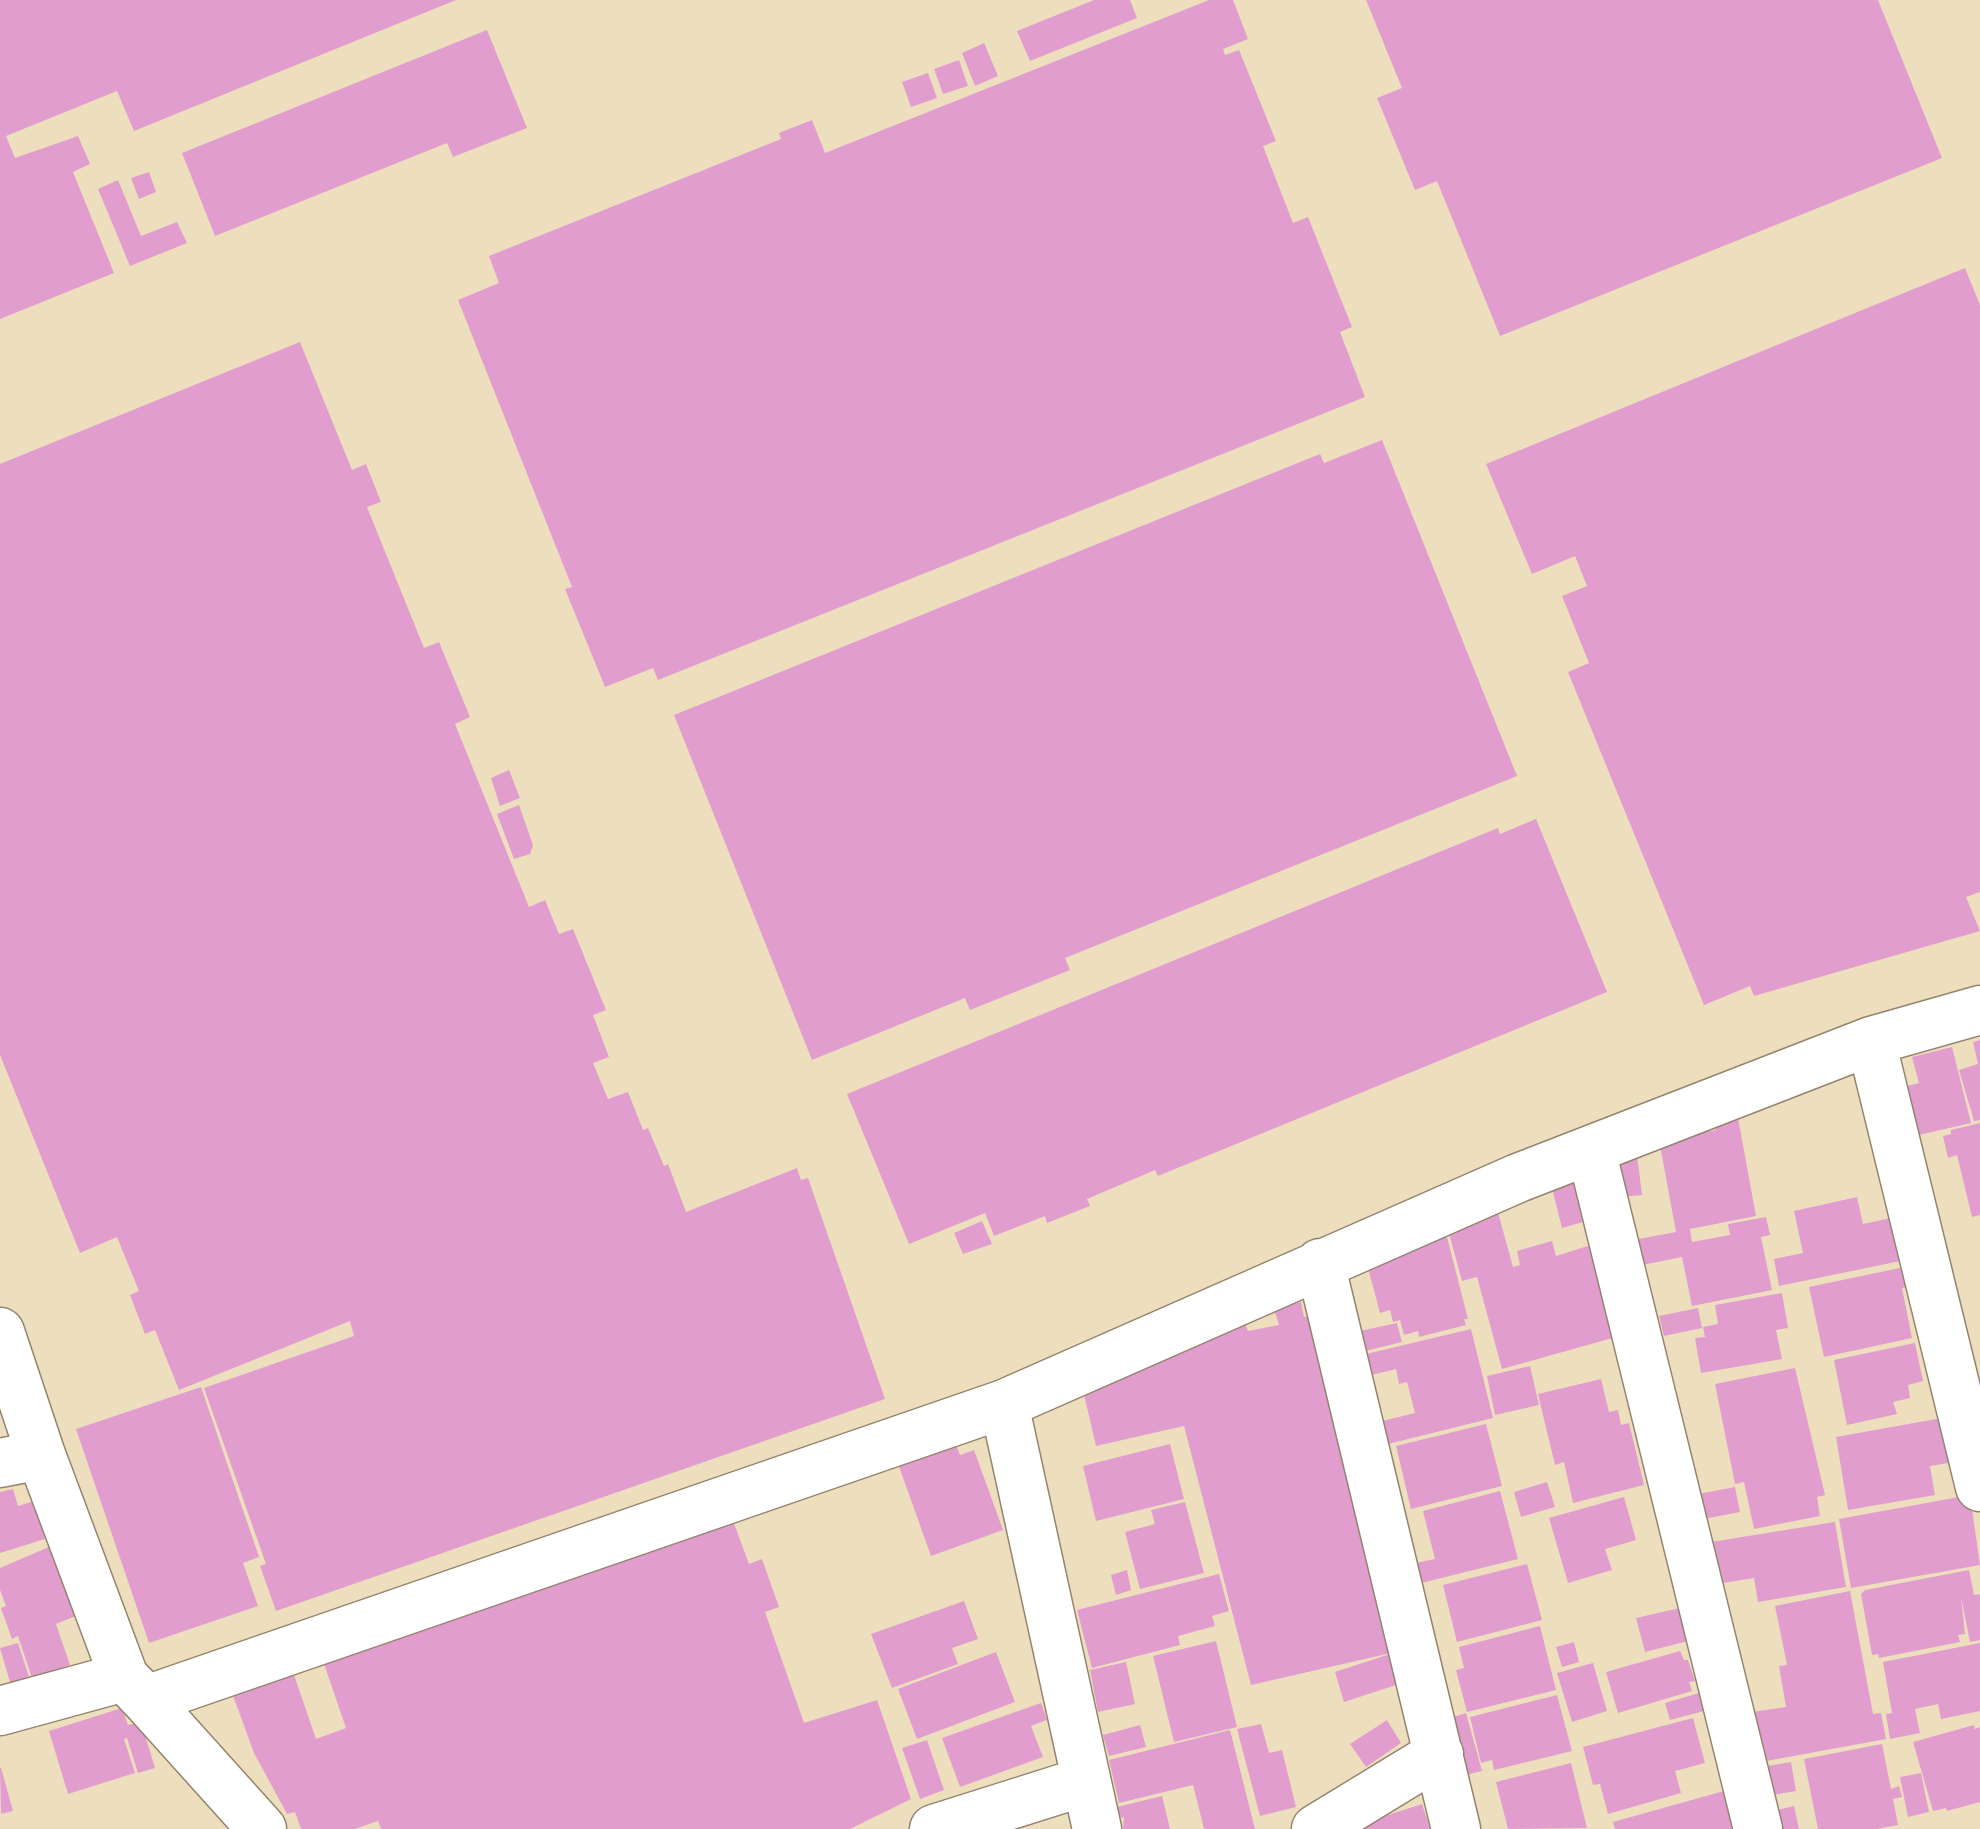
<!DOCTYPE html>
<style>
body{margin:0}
canvas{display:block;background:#eddfbe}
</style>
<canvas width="1980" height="1829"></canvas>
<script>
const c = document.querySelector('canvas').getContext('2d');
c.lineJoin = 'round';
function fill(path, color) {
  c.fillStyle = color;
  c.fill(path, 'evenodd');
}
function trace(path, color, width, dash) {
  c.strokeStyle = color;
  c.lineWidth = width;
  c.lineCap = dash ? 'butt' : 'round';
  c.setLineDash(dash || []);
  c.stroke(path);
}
fill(new Path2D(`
 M 0,0 L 456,0 L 134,131 L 117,91 L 6,136 L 15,158 L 78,136 L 90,164 L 73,172 L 114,273 L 0,319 Z
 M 1094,0 L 1130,0 L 1137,18 L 1030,61 L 1017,31 Z
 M 1209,0 L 1233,0 L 1248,39 L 1223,49 L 1225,55 L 1239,50 L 1276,141 L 1263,146 L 1293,223 L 1308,217 L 1352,327 L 1340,332 L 1365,397 L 658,680 L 653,668 L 605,687 L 565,589 L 572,587 L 458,300 L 499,283 L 489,256 L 781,139 L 779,133 L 812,120 L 825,153 Z
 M 1366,0 L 1878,0 L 1942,158 L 1500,336 L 1437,181 L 1415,190 L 1377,98 L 1402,88 Z
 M 487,30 L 527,128 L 453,157 L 447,143 L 215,236 L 182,153 Z
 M 984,43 L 998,76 L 975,86 L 962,53 Z
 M 959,60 L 968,86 L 943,94 L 934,69 Z
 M 928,73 L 937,98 L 911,107 L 902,82 Z
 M 149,172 L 156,192 L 139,199 L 131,178 Z
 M 118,180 L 141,236 L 177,222 L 187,243 L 130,266 L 98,189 Z
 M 1965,268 L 1980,305 L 1980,892 L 1966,897 L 1980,931 L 1754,996 L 1750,986 L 1704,1005 L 1568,672 L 1589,663 L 1562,596 L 1587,586 L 1575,556 L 1532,574 L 1486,464 Z
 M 300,342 L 352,470 L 366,464 L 381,502 L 367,507 L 424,648 L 439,642 L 470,717 L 455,724 L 529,907 L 545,900 L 559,934 L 573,929 L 606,1010 L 593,1015 L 609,1057 L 593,1063 L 608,1099 L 628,1092 L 643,1130 L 648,1128 L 664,1166 L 668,1164 L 686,1212 L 797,1168 L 801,1180 L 808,1178 L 885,1399 L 276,1611 L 260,1566 L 266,1564 L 204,1388 L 354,1336 L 350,1321 L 179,1390 L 155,1330 L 145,1334 L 130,1295 L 139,1291 L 117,1237 L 80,1253 L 0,1055 L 0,464 Z
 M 1382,440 L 1517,776 L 1065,958 L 1070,970 L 970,1010 L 965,998 L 812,1060 L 674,715 L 1320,454 L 1324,463 Z
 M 509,770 L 520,798 L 500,806 L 491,778 Z
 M 519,805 L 533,845 L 530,854 L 514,859 L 497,814 Z
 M 1536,819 L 1607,992 L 1158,1176 L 1155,1170 L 1087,1199 L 1090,1206 L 1047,1223 L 1045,1216 L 994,1236 L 985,1213 L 909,1244 L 847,1094 L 1498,828 L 1500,834 Z
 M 1980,1040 L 1980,1120 L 1974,1121 L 1959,1070 L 1978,1064 L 1973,1042 Z
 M 1952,1047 L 1971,1123 L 1919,1135 L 1907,1086 L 1919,1083 L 1912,1057 Z
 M 1738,1118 L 1756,1216 L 1690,1229 L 1692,1242 L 1730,1235 L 1728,1224 L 1766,1217 L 1770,1235 L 1761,1237 L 1772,1290 L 1692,1306 L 1682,1257 L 1633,1267 L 1628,1241 L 1676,1232 L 1659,1140 L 1716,1130 L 1714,1122 Z
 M 1980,1123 L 1980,1215 L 1972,1217 L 1957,1155 L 1948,1158 L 1943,1136 L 1951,1134 L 1951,1130 Z
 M 1637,1155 L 1642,1195 L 1620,1197 L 1615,1158 Z
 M 1572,1178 L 1583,1222 L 1562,1228 L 1551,1184 Z
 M 1857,1197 L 1863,1224 L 1900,1216 L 1910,1259 L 1779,1286 L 1774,1259 L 1803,1253 L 1794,1211 Z
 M 1496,1205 L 1513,1267 L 1520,1265 L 1517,1251 L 1552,1241 L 1556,1256 L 1591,1245 L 1616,1337 L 1502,1369 L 1477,1277 L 1462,1281 L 1447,1226 Z
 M 982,1221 L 992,1244 L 963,1254 L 954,1233 Z
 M 1447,1237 L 1468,1319 L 1464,1319 L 1466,1325 L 1419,1337 L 1418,1331 L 1404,1335 L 1400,1320 L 1393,1322 L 1390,1310 L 1380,1313 L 1368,1268 L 1375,1256 Z
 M 1914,1265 L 1918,1285 L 1902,1288 L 1912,1338 L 1824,1357 L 1809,1287 Z
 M 1782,1293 L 1788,1328 L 1776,1330 L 1782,1359 L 1701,1373 L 1695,1338 L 1705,1337 L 1703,1327 L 1718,1324 L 1715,1305 Z
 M 1301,1302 L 1304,1317 L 1310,1316 L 1391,1653 L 1251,1685 L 1184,1426 L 1096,1446 L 1081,1382 L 1245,1324 L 1248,1331 L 1279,1325 L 1274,1309 Z
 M 1698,1308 L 1702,1328 L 1664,1336 L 1659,1316 Z
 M 1397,1323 L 1402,1342 L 1361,1352 L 1356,1332 Z
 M 1471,1329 L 1493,1418 L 1384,1445 L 1378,1422 L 1415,1413 L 1407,1382 L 1399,1384 L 1396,1369 L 1367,1376 L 1362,1355 Z
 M 1915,1343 L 1923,1381 L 1908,1385 L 1910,1398 L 1893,1402 L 1897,1414 L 1847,1425 L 1834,1360 Z
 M 1530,1366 L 1539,1405 L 1495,1415 L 1487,1376 Z
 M 1795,1368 L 1825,1495 L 1817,1497 L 1820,1516 L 1754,1529 L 1744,1482 L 1735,1484 L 1715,1384 Z
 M 1601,1379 L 1609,1412 L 1618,1410 L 1621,1425 L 1629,1423 L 1644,1485 L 1573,1503 L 1564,1462 L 1555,1465 L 1538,1394 Z
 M 201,1387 L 259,1557 L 243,1563 L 258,1606 L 149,1643 L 76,1429 Z
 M 1953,1416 L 1961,1461 L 1930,1466 L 1935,1495 L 1848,1510 L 1836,1437 Z
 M 1486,1424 L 1502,1486 L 1411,1509 L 1396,1446 Z
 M 953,1437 L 960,1455 L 974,1450 L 1003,1530 L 931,1556 L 896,1458 Z
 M 1170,1444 L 1184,1499 L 1096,1521 L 1083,1466 Z
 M 1547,1482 L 1555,1507 L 1521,1517 L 1514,1492 Z
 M 1735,1487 L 1740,1512 L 1698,1520 L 1693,1495 Z
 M 13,1489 L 18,1506 L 34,1501 L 45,1539 L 0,1553 L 0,1492 Z
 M 1500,1491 L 1518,1559 L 1417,1584 L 1411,1564 L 1435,1559 L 1423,1511 Z
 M 1970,1495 L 1980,1565 L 1851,1588 L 1839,1519 Z
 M 1624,1497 L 1636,1540 L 1605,1549 L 1612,1570 L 1568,1583 L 1549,1518 Z
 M 1185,1502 L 1204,1573 L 1140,1589 L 1125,1532 L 1155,1524 L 1151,1510 Z
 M 732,1518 L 749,1564 L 762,1559 L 779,1607 L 765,1612 L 804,1723 L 877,1700 L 911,1799 L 850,1829 L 381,1829 L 378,1821 L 355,1829 L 301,1829 L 295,1812 L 287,1814 L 254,1753 L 232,1693 L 293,1672 L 316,1739 L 346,1728 L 323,1661 Z
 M 1835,1522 L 1846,1587 L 1758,1602 L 1754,1578 L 1717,1584 L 1711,1542 Z
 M 51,1546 L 76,1616 L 56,1624 L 70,1665 L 32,1678 L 18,1636 L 12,1639 L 1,1608 L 6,1606 L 0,1590 L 0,1568 Z
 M 1527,1564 L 1542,1620 L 1457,1642 L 1443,1585 Z
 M 1127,1570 L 1131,1590 L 1116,1595 L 1111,1575 Z
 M 1969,1570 L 1974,1595 L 1980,1594 L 1980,1640 L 1970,1642 L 1961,1597 L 1965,1634 L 1958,1635 L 1960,1642 L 1879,1658 L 1878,1654 L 1872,1655 L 1861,1594 L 1865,1590 Z
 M 1219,1574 L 1229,1611 L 1212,1616 L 1215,1626 L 1178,1636 L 1180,1645 L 1092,1668 L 1077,1610 Z
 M 1850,1591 L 1873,1714 L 1881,1713 L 1886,1739 L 1761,1762 L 1752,1712 L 1786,1707 L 1779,1666 L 1787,1665 L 1775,1606 Z
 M 964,1601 L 978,1639 L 952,1648 L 958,1664 L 892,1688 L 871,1634 Z
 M 1680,1608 L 1688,1641 L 1645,1652 L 1636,1618 Z
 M 1540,1626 L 1556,1690 L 1467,1712 L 1456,1670 L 1464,1668 L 1459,1647 Z
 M 1216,1641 L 1237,1727 L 1174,1742 L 1153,1656 Z
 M 1574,1642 L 1579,1662 L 1562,1667 L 1556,1647 Z
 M 18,1643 L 31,1683 L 12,1689 L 0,1648 Z
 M 1980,1643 L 1980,1711 L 1941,1719 L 1938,1704 L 1915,1709 L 1920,1733 L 1890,1739 L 1886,1714 L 1892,1713 L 1883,1662 Z
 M 1680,1651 L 1684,1660 L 1688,1660 L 1695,1681 L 1689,1682 L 1692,1691 L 1618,1713 L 1606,1672 Z
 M 996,1652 L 1015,1702 L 917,1739 L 898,1689 Z
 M 1390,1654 L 1399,1684 L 1344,1702 L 1335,1672 Z
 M 1126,1662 L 1135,1704 L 1098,1712 L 1090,1670 Z
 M 1593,1663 L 1607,1711 L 1572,1722 L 1557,1673 Z
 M 1699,1693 L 1704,1711 L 1670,1720 L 1665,1703 Z
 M 1557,1695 L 1572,1751 L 1494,1770 L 1492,1760 L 1481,1763 L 1470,1717 Z
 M 1041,1703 L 1047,1720 L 1031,1726 L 1043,1757 L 960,1787 L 942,1738 Z
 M 122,1708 L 128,1725 L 141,1722 L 155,1768 L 138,1773 L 127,1738 L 124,1739 L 135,1773 L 68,1794 L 49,1731 Z
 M 1466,1713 L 1482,1771 L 1466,1775 L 1450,1718 Z
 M 1693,1718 L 1705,1763 L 1675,1771 L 1681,1793 L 1608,1814 L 1600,1784 L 1593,1785 L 1583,1747 Z
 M 1387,1720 L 1401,1743 L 1366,1767 L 1350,1744 Z
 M 1261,1724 L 1269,1753 L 1282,1750 L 1296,1807 L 1260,1816 L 1237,1729 Z
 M 1140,1725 L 1146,1747 L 1109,1756 L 1103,1735 Z
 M 1974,1725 L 1975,1729 L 1980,1727 L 1980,1802 L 1947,1811 L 1946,1808 L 1933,1811 L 1913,1742 Z
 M 1230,1730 L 1255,1829 L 1204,1829 L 1193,1785 L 1119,1803 L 1109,1760 Z
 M 927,1740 L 944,1790 L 920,1799 L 902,1748 Z
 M 1882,1744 L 1891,1789 L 1899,1786 L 1902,1797 L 1893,1799 L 1898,1825 L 1877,1829 L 1818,1829 L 1804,1759 Z
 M 1791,1762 L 1796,1791 L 1767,1796 L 1761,1767 Z
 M 1571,1763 L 1587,1828 L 1508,1829 L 1496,1782 Z
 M 1,1768 L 13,1811 L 1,1814 L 0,1768 Z
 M 1921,1773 L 1929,1812 L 1908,1817 L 1900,1777 Z
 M 1724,1791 L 1734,1829 L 1615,1829 L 1613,1822 Z
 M 1162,1796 L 1170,1829 L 1123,1829 L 1124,1817 L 1121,1818 L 1117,1807 Z
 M 1422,1804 L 1430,1829 L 1349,1829 L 1348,1828 Z
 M 1794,1806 L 1799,1829 L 1777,1829 L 1773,1811 Z`), '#e29dcf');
const street = new Path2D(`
 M 1871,1041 L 1980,1487
 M 1591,1150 L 1758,1829
 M 1320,1263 L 1456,1829
 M 0,1332 L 41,1455 L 124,1677 L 146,1700 L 1004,1404 L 1518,1178 L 1871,1041 L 1980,1010
 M 1004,1404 L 1097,1829
 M 0,1463 L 41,1455
 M 146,1700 L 262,1829
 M 0,1711 L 124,1677
 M 934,1829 L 1086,1781
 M 1316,1829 L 1439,1754`);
trace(street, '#94846e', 51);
trace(street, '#fff', 48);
</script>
